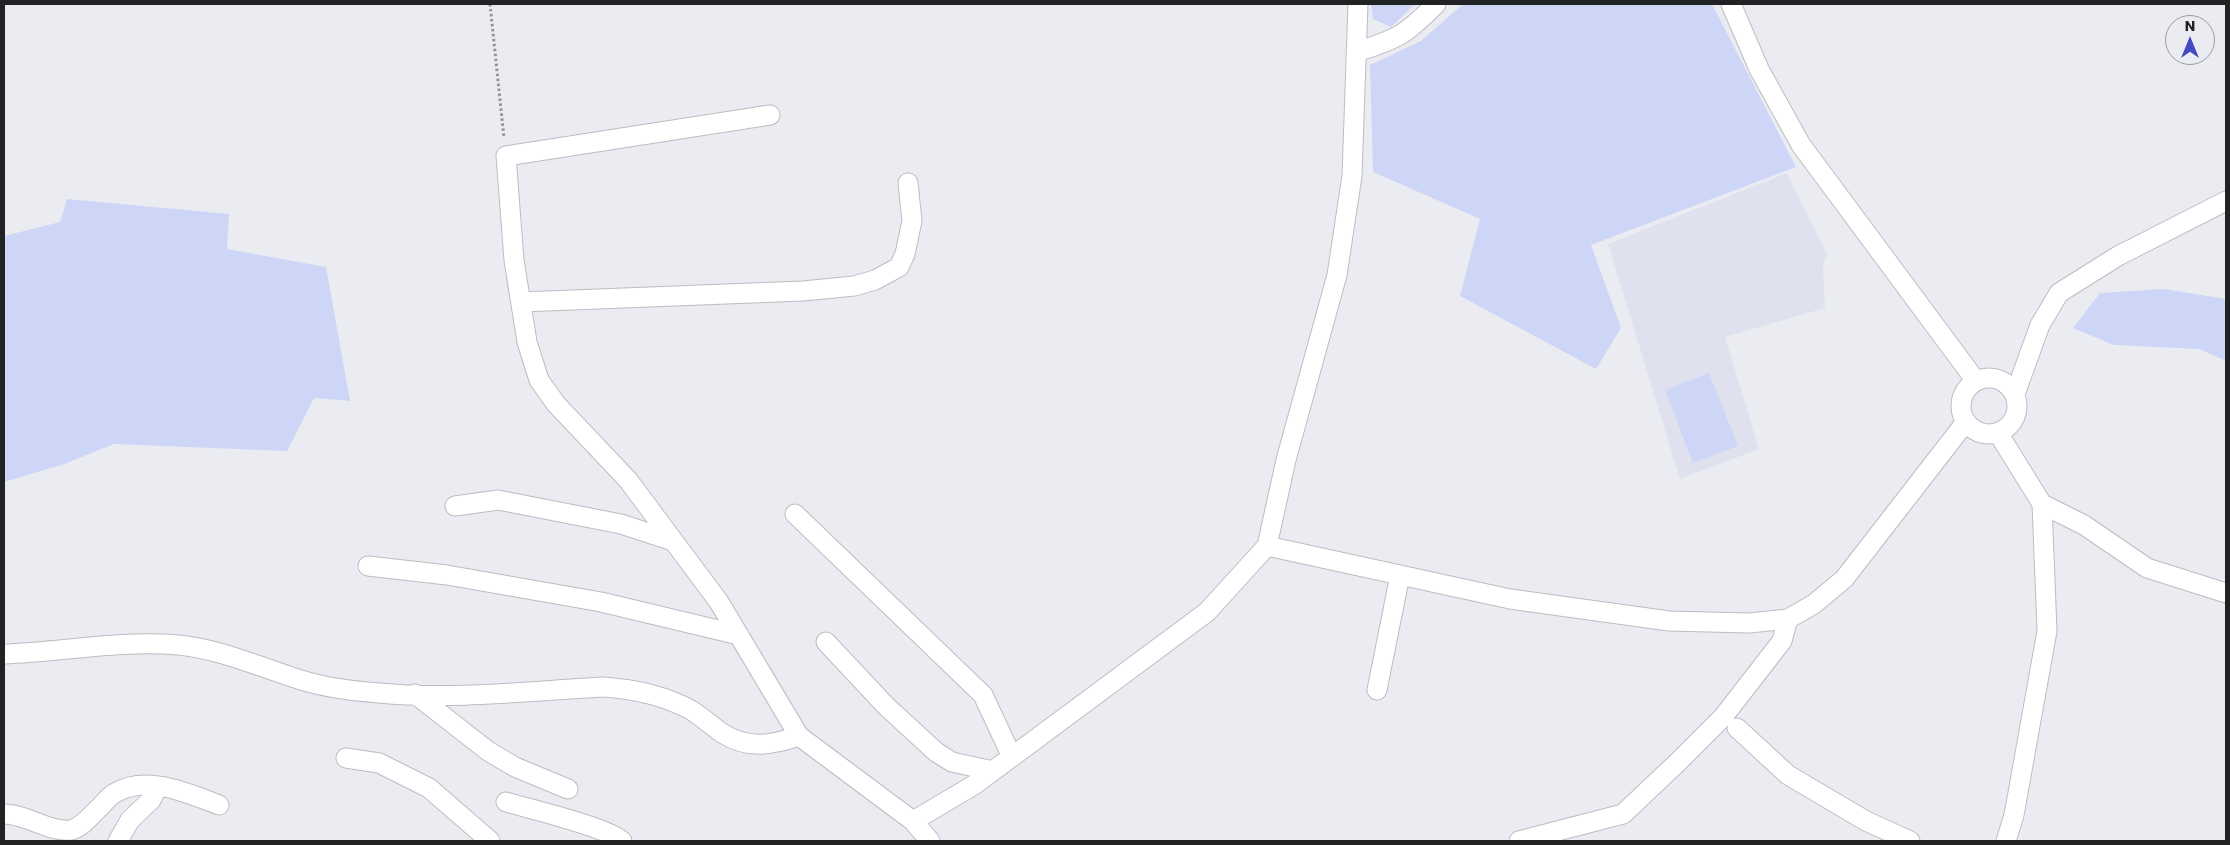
<!DOCTYPE html>
<style>
body{margin:0}
#map{position:relative;width:2230px;height:845px;overflow:hidden;background:#ebecf1;font-family:Poppins,sans-serif}
canvas{display:block}
.frame{position:absolute;inset:0;border:5px solid #212223;pointer-events:none}
.north{position:absolute;left:2165px;top:15px;width:50px;height:50px;box-sizing:border-box;background:#ebecf1;border:1px solid #9a9b9f;border-radius:50%;rotate:0deg;font-size:14px;font-weight:700;line-height:20px;text-align:center;color:#212223}
.north::after{content:'';display:block;margin:auto;width:18px;height:22px;background:#444bc0;clip-path:polygon(50% 0,100% 100%,50% 72%,0 100%)}
</style>
<div id="map">
<canvas width="2230" height="845"></canvas>
<div class="frame"></div>
<div class="north">N</div>
</div>
<script>
const c = document.querySelector('canvas').getContext('2d');
c.lineJoin = 'round';
function fill(path, color) {
  c.fillStyle = color;
  c.fill(path, 'evenodd');
}
function trace(path, color, width, dash) {
  c.strokeStyle = color;
  c.lineWidth = width;
  c.lineCap = dash ? 'butt' : 'round';
  c.setLineDash(dash || []);
  c.stroke(path);
}
fill(new Path2D(`
 M 1787,173 L 1827,254 L 1823,263 L 1825,308 L 1725,337 L 1759,449 L 1680,479 L 1608,244 Z`), '#dfe2ee');
fill(new Path2D(`
 M 1371,4 L 1415,4 L 1391,27 L 1373,19 Z
 M 1463,4 L 1712,4 L 1796,167 L 1591,245 L 1621,328 L 1596,369 L 1460,296 L 1480,219 L 1373,172 L 1370,65 L 1421,41 Z
 M 67,199 L 229,214 L 227,249 L 326,267 L 350,401 L 314,398 L 287,451 L 114,444 L 64,464 L 4,482 L 4,236 L 60,222 Z
 M 2164,289 L 2226,299 L 2226,361 L 2199,349 L 2114,345 L 2073,328 L 2100,293 Z
 M 1709,373 L 1738,446 L 1693,463 L 1665,390 Z`), '#ced6f7');
const minor = new Path2D(`
 M 1731,4 L 1759,69 L 1801,145 L 1976,381
 M 1356,52 C 1398,39 1405,35 1436,4
 M 770,115 L 506,156 L 514,260 L 527,342 L 539,380 L 556,404 L 628,480 L 719,602 L 799,736 L 913,821 L 930,841
 M 521,302 L 803,291 L 854,286 L 875,280 L 899,267 L 905,254 L 912,221 L 908,183
 M1961 406a28 28 0 1 1 56 0a28 28 0 1 1-56 0Z
 M 2015,394 L 2040,325 L 2059,293 L 2118,256 L 2226,201
 M 1998,433 L 2042,504 L 2047,631 L 2014,815 L 2006,841
 M 2042,504 L 2084,525 L 2147,568 L 2226,593
 M 455,506 L 498,500 L 621,524 L 673,541
 M 795,514 L 983,695 L 1012,757
 M 1267,546 L 1510,599 L 1669,621 L 1749,623 L 1788,619 L 1814,604 L 1844,579 L 1965,423
 M 368,566 L 447,575 L 601,602 L 739,635
 M 826,642 L 886,706 L 936,752 L 952,762 L 993,771
 M 4,654 C 61,652 120,640 178,645 C 220,649 260,667 301,680 C 326,688 353,691 379,693 C 453,700 529,691 603,687 C 634,689 663,695 691,710 C 702,717 712,726 722,733 C 748,750 772,745 799,736
 M 1377,690 L 1400,575
 M 415,694 L 488,751 L 515,767 L 568,789
 M 1737,728 L 1788,775 L 1866,821 L 1910,841
 M 346,758 L 379,763 L 429,788 L 490,841
 M 506,802 C 530,809 607,827 622,841
 M 4,814 C 26,814 51,833 71,830 C 83,827 92,814 101,806 C 105,802 109,796 115,793 C 146,774 188,793 219,805
 M 913,821 L 974,785 L 1207,612 L 1267,546 L 1286,460 L 1337,275 L 1352,176 L 1358,4
 M 118,841 L 130,820 L 151,800 L 158,786
 M 1519,841 L 1623,814 L 1678,762 L 1723,717 L 1782,641 L 1788,619`);
trace(minor, '#bbbdc2', 21);
trace(new Path2D(`
 M 490,4 L 504,138`), '#939497', 3, [2.5, 2.5]);
trace(minor, '#fff', 19);
</script>
